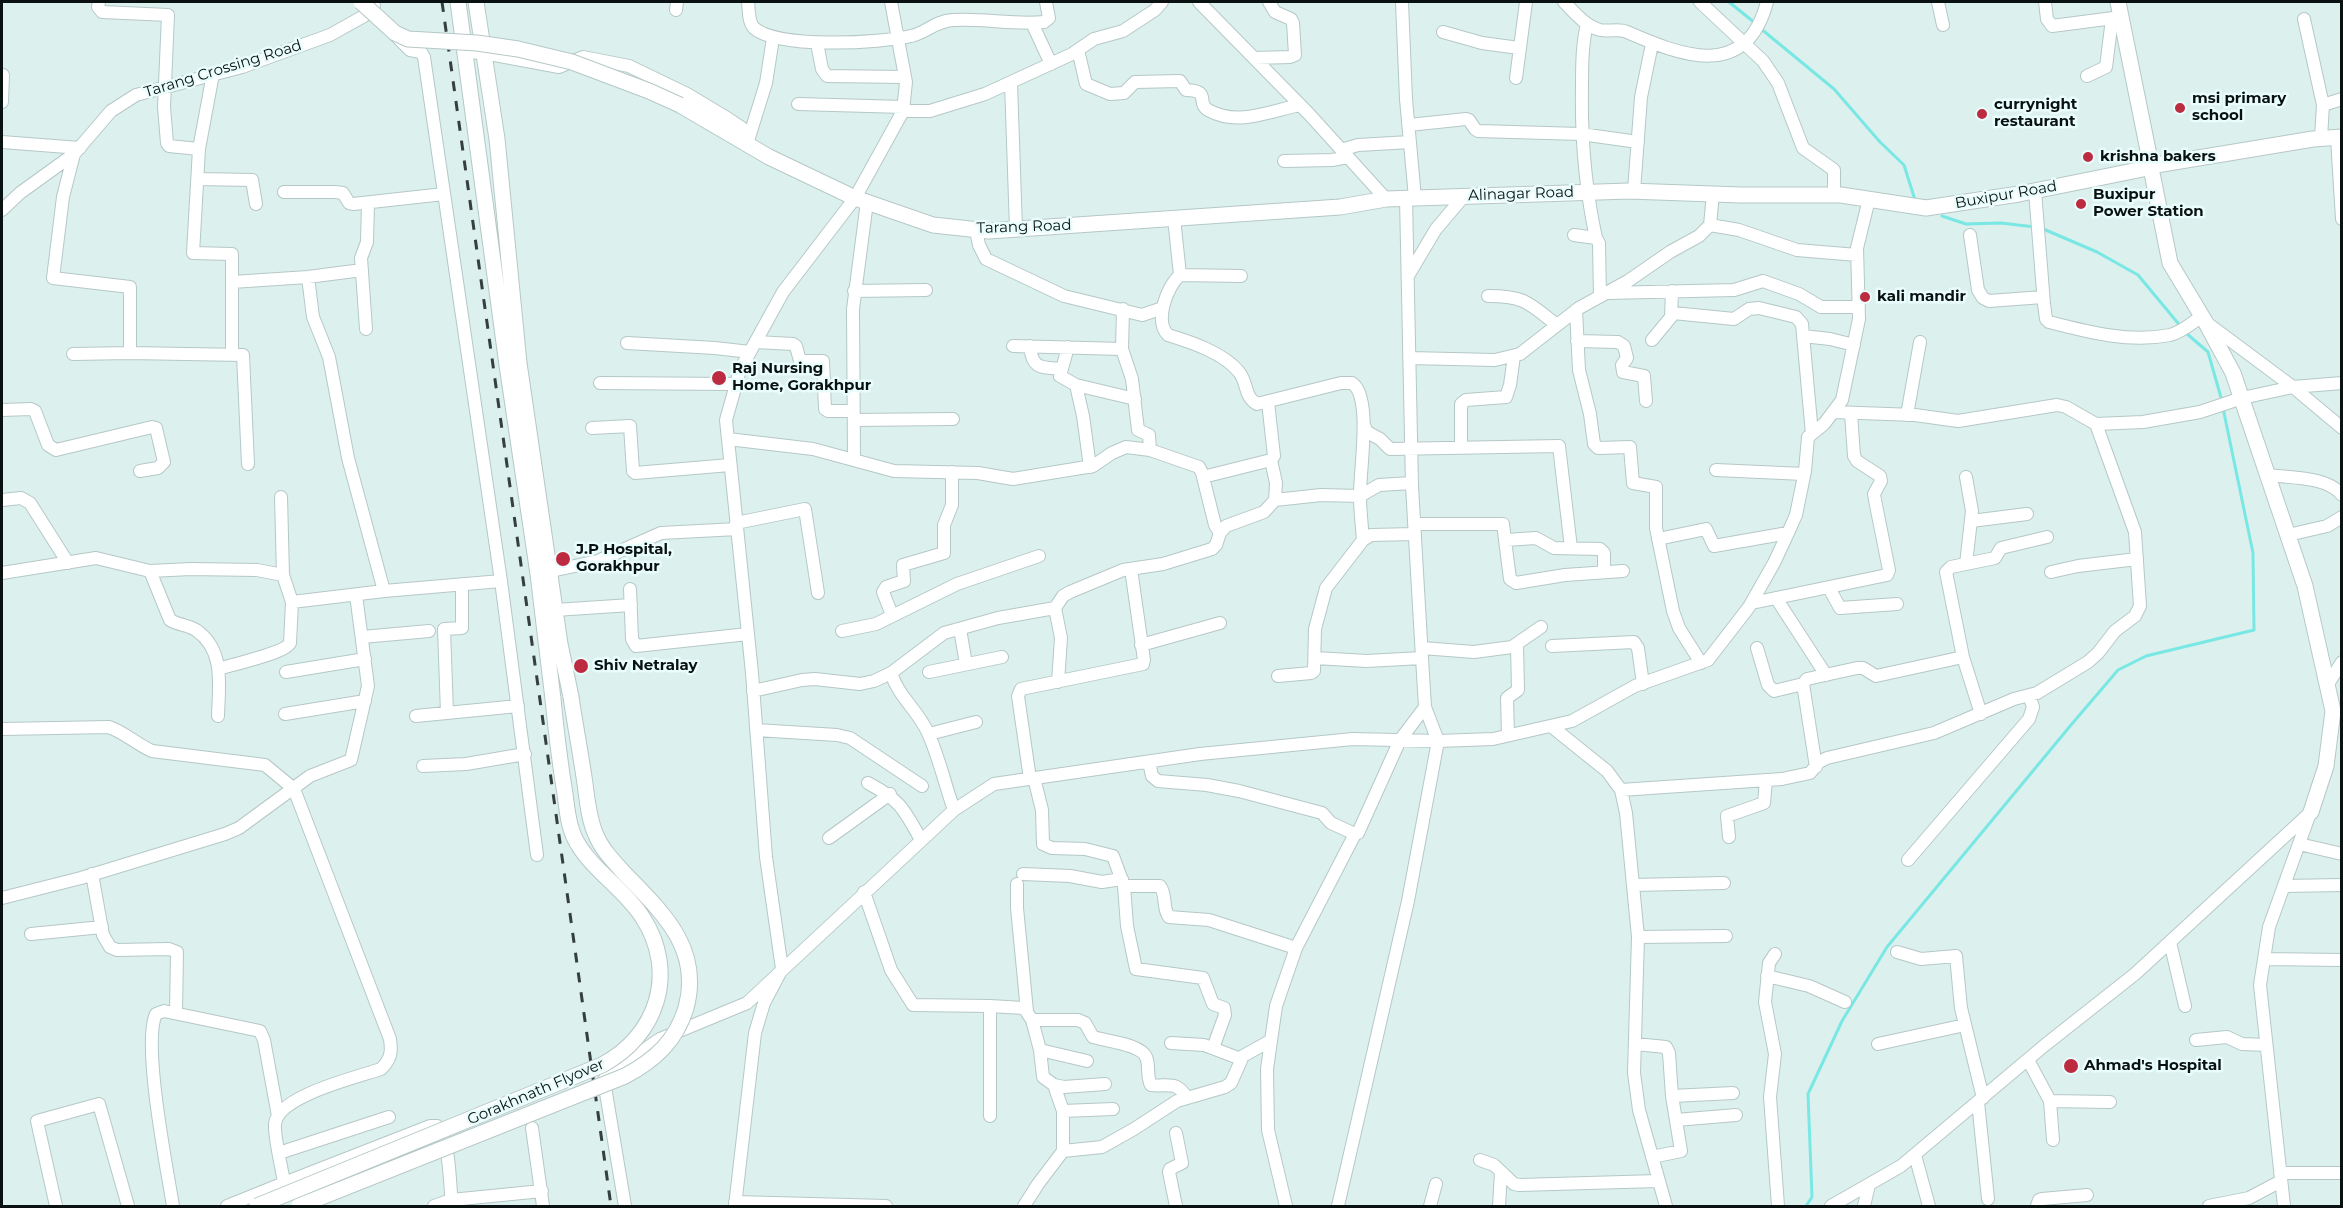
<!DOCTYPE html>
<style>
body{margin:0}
#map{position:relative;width:2343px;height:1208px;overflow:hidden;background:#dcf0ee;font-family:Montserrat,sans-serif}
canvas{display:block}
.frame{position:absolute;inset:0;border:3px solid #0a1111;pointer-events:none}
</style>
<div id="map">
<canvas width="2343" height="1208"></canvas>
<div class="frame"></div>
</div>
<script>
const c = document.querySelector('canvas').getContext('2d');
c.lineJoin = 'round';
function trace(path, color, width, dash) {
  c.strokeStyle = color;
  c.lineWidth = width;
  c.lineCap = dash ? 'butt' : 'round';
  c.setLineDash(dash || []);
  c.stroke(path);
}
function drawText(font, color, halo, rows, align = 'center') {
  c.font = font + ' Montserrat,sans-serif';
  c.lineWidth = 5;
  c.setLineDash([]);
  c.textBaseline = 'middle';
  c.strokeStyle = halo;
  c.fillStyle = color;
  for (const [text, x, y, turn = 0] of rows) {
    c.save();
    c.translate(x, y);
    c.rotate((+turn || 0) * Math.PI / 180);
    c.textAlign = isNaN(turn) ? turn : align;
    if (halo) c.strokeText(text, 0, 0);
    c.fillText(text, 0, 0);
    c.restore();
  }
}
trace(new Path2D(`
 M 1729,2 L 1755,23
 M 1760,28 L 1834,89 L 1880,142 L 1904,165 L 1915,200
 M 1942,216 L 1966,224 L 2001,223 L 2035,227
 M 2041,228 L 2097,252 L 2138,275 L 2182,328
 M 2186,333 L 2208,352 L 2222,401
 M 1806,1206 L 1812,1197 L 1808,1094 L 1842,1021 L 1887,947 L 2071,725 L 2118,670 L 2146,656 L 2254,630 L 2253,553 L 2223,408`), '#79e7e3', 3);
const minor = new Path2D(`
 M 99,2 L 98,7 L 102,12 L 168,15 L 164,107 L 167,143 L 169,146 L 199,149 L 193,253 L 232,254 L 232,282
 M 748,2 C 749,9 748,22 754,28 C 777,49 881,43 911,36 C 926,33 935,21 953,20 C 983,18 1014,25 1044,22 L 1049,18 L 1046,2
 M 1199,2 L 1309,114 L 1386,199
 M 1402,2 L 1406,99 L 1415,198
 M 1564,2 C 1574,12 1585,26 1600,30 C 1609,32 1619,28 1627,32 C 1682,56 1746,81 1767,2
 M 1700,2 L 1763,61 L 1778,83 L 1803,148 L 1834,170 L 1834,195
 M 1938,2 L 1943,25
 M 2045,2 L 2047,19 L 2052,26 L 2121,17
 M 676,10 L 677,2
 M 2304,19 L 2323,105 L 2321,138
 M 1032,23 L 1051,64
 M 1587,24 C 1582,45 1582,66 1582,88 C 1581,140 1585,187 1596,238
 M 1443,32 L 1482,43 L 1519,48
 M 395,35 L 410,50 L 421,52 L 424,57 L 501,581 L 537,855
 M 817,43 L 822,69 L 827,76 L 905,77
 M 1078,50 L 1086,84 L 1110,94 L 1124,93 L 1135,82 L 1180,81 L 1186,90 C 1213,91 1194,103 1210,111 C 1238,126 1271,111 1300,105
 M 465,52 L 484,53 L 559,67 L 583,57 L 629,66 L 687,94 L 727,118 L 742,128 L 747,144
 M 1254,58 L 1290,57 L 1295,55 L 1293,23 L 1291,19 L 1275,12 L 1269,2
 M 2087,76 L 2106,67 L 2112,19
 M 1516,78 L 1526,2
 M 1011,83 L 1016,229
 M 2,102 L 3,75
 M 798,104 L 904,107
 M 2323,105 L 2342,99
 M 903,111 L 930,111 L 985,94 L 1072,54 L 1094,39 L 1123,31 L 1155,10 L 1162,2
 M 1409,125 L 1466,119 L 1469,120 L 1475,129 L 1478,131 L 1581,134 L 1638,142
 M 2337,138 L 2342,219
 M 2,142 L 80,148
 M 747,144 L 766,83 L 773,38
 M 199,149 L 213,74
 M 1341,150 L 1358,145 L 1410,142
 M 1284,161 L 1332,160 L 1348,157
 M 198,179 L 252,180 L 256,204
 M 1634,191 L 1641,97 L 1652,44
 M 2035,191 L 2044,304 L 2046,319 L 2049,322 C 2088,332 2129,343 2170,335 C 2182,332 2192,323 2202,316
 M 284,192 L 335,192 L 343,193 L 349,203 L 353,204 L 444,194
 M 2,210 L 20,193 L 74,154
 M 1174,218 L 1180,275 C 1167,286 1154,321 1168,335 C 1191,342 1224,353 1239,372 C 1248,383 1244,397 1257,404 L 1341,383 L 1352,383 C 1373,397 1359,473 1360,497 C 1360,511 1362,526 1363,540
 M 1710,225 L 1739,230 L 1797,250 L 1857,255
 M 976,230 L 979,245 L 986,259 L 1064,296 L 1142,315 L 1163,308
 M 1574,235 L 1596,238 L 1599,243 L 1600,296
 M 1970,235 L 1978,290 L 1983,298 L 1989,301 L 2043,297
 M 1180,275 L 1241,276
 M 1408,276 L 1436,229 L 1464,196
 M 308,277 L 313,317 L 329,357 L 348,458 L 384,591 L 501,581
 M 854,291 L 926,290
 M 1608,293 L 1734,290 L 1763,281 L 1799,294 L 1821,307 L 1859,307
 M 1488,296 C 1526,296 1528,303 1557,325
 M 1123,309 L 1122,349 L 1132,379 L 1138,430 L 1149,435 L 1150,450
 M 1576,310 L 1579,370 L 1590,414 L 1594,444 L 1598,448 L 1630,447 L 1633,483 L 1656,487 L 1656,528 L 1673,611 L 1679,628 L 1701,663
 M 1673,313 L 1734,319 L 1749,309 L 1759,308 L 1796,317 L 1802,324 L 1812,434
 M 2207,323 L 2293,387 L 2342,428
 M 366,329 L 361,258 L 367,242 L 368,203
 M 1803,336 L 1830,339 L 1854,345
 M 1652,340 L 1671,317 L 1672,291
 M 1577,341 L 1618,342 L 1624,346 L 1627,358 L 1622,365 L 1623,372 L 1644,376 L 1646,401
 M 756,342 L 793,344 L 796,346 L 800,361 L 823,361 L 825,409 L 828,411 L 853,411
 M 627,343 L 715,348 L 750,352
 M 1013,346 L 1122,349
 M 1030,346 C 1032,370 1042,367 1062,369
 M 1068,347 L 1060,376 L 1076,385 L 1083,416 L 1090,467
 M 73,354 L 130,353
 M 232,354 L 232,282 L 308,277 L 362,270
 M 1409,358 L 1495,360 L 1520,354 L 1579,308 L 1628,281 L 1670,252 L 1699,236 L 1710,225 L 1713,194
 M 600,383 L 736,384
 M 1076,385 L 1135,399
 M 2,410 L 31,409 L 35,411 L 48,445 L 56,450 L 152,427 L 156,428 L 164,462 L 158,468 L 140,471
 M 1907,415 L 1920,342
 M 854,420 L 953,419
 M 2096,424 L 2143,422 L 2200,412 L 2242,398 L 2293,387 L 2342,383
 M 1364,425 L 1367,432 L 1380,439 L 1390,449 L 1559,446 L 1571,548
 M 592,428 L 630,426 L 633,471 L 635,473 L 730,465
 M 728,439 L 813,449 L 894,471 L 978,473 L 1013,479 L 1093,466 L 1112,453 L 1126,447 L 1150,450 L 1199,467 L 1202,473 L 1215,525 L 1220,533
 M 1461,447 L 1461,404 L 1466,400 L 1506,397 L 1510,385 L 1514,356
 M 854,459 L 853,309 L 867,202
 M 1271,460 L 1276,483 L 1275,500
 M 248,464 L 243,355 L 130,353 L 130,287 L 53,278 L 63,197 L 74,154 L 111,111 L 136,95 L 242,67 L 330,35 L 364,16 L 373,5 L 374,6
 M 1716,470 L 1804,474
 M 2268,475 C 2290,478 2327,476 2342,495
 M 1203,477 L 1271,460 L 1274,456 L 1268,402
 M 2,500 L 21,498 L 30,503 L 68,563
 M 1971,521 L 2027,514
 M 736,523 L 805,509 L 818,593
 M 1414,524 L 1503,524 L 1510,579 L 1516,583 L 1565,575 L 1623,571
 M 2288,535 L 2327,526 L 2342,517
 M 1658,539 L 1706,529 L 1714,546 L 1788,533
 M 1506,540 L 1536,538 L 1554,548 L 1600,549 L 1604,553 L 1604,572
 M 1966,564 L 1972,511 L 1966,477
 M 150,571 L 170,620 C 178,625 188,625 196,630 C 225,650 219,685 218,716
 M 2051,572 L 2078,566 L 2137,559
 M 2,573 L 96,558 L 150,571 L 191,569 L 257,570 L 283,575
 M 542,573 L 598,561 L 661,533 L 737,529
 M 1829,588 L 1840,608 L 1897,604
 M 630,589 L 632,639 L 636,646 L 748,634
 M 1776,598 L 1826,675
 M 292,602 L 384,591
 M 1752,603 L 1887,575 L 1889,570 L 1875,500 L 1874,494 L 1881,481 L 1880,476 L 1857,461 L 1854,456 L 1851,413
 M 1055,608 L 1061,638 L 1058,682
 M 555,610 L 631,605
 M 892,615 L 883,592 L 886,587 L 904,581 L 903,565 L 944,553 L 944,525 L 952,505 L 952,472
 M 960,629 L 966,664
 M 842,631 L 876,624 L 957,584 L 1039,556
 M 362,637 L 429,631
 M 1141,645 L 1220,623
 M 1552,646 L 1634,642 L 1638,648 L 1643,684
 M 1422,648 L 1474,652 L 1512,647 L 1541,627
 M 1757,648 L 1768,685 L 1774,691 L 1803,684
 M 1315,658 L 1367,661 L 1422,658
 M 219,669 C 234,664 285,653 290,643 L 292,602 L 283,575 L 281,497
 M 286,672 L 365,659
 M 929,672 L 1002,657
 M 891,673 C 899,698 918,710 928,733 C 939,757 945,785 954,810
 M 1278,676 L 1311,673 L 1314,671 L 1315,629 L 1326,588 L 1363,540 L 1371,535 L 1415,534
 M 2328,684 L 2342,662
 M 753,691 L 802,680 L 815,679 L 860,684 L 874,681 L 891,673 L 944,633 L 998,618 L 1055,608 L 1063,596 L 1070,592 L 1123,570 L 1163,564 L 1212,549 L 1216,545 L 1220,533 L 1226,526 L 1264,512 L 1275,500 L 1321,495 L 1360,496 L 1379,485 L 1412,483
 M 447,713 L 444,629 L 462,628 L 462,584
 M 285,714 L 365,701
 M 1981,714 L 1963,657 L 1946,572 L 1951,567 L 1995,558 L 2001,548 L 2047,537
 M 416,716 L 518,706
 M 1551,726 L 1607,771 L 1621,790 L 1626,813 L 1638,937 L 1634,1073 L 1639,1110 L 1666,1206
 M 2,729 L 109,727 C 124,732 136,744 152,751 L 265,765 L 294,789 L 390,1039 C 392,1052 391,1059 381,1069 C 358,1077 277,1096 275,1124 C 274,1138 282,1168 284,1183 L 227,1206
 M 756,730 L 837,735 L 850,738 L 922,786
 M 929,734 L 976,722
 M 1508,735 L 1507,698 L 1518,690 L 1517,646
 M 1149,762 L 1152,776 L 1158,781 L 1207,785 L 1239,791 L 1322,813 L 1331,823 L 1355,834
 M 423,766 L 466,764 L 525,754
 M 1816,767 L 1803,684 L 1807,679 L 1857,668 L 1863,668 L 1876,676 L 1963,657
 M 1034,778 L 1042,810 L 1043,844 L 1052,848 L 1085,849 L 1113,856 L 1124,886 L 1127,926 L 1136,969 L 1203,978 L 1213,1004 L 1224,1008 L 1225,1015 L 1213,1048
 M 1030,779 L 1018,696 L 1021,689 L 1143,664 L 1144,660 L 1131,569
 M 868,783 C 900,800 904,809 921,840
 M 1621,790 L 1782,779 L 1810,773 L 1819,762 L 1827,758 L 1934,733 L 2014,699 L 2037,693 L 2088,662 L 2098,653 L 2115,631 L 2135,616 L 2140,606 L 2135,532 L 2096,424 L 2066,407 L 2057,405 L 1958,421 L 1915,415 L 1833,412
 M 1729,837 L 1727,816 L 1764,803 L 1766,780
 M 829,838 L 890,794
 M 2299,844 L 2342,854
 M 1908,860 L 2029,719 L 2033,707 L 2029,695
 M 92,874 L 103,935 L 110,947 L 117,950 L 169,949 L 177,952 L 176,1013
 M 1023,874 L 1070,876 L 1102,882 L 1122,879
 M 1017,884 L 1017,908 L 1027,1011
 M 1633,885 L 1724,883
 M 1124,886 L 1160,886 C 1167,895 1162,908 1169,917 L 1209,920 L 1296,948
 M 2284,886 L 2342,885
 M 864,892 L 891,970 L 913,1005 L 990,1006 L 990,1116
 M 2,898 L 81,878 L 225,834 L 239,828 L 310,776 L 351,760 L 368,686 L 356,595
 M 31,934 L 102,927
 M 1638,937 L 1726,936
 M 2170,942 L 2185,1006
 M 1897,952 L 1921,959 L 1956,956 L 1961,1008 L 1983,1098
 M 1775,954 L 1769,963 L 1765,1002 L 1775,1054 L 1770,1097 L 1778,1206
 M 2264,959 L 2342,960
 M 1767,976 L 1809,986 L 1845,1002
 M 990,1006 L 1024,1008 L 1032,1020 L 1040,1050 L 1087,1061
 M 1032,1020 L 1078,1020 L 1085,1023 L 1093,1037 C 1106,1041 1141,1044 1146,1057 C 1150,1065 1146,1076 1151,1085 C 1169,1087 1176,1080 1187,1098
 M 2196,1040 L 2227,1037 L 2242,1044 L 2266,1045
 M 1171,1043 L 1204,1045 L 1241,1059
 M 1635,1044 L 1666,1047 L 1669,1053 L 1672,1096 L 1681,1151 L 1652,1157
 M 1878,1044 L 1965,1025
 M 1040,1050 L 1043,1077 L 1054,1085
 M 2028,1060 L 2050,1101 L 2053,1140
 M 1672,1096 L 1733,1093
 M 2050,1101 L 2110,1102
 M 1978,1102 L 1988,1199
 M 1063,1111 L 1113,1109
 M 1676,1120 L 1736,1115
 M 532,1128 L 543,1206
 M 1176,1133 L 1182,1163 L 1170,1169 L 1169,1172 L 1176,1206
 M 1063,1151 L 1063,1111 L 1054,1085 L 1064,1087 L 1105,1084
 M 279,1153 L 389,1117
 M 1915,1155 L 1929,1206
 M 1480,1160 L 1494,1165 L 1514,1184 L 1519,1185 L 1658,1181
 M 2280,1173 L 2342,1173
 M 284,1183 L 430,1126 L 437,1126 C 450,1136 450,1189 452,1206
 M 735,1202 L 886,1206
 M 56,1206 L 37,1121 L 99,1104 L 128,1206
 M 173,1206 C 167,1169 142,1043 156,1014 L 164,1011 L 260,1031 L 264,1040 L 278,1116
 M 434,1206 L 451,1200 L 542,1191
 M 625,1206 L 604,1081 L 606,1076 L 660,1039 L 747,1003 L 954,810 L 994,784 L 1200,754 L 1353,739 L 1438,741 L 1493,739 L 1572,721 L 1635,686 L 1708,660 L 1749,607 L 1774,563 L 1788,533 L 1796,515 L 1805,471 L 1808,437 L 1824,424 L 1842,400 L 1859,319 L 1857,248 L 1869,199
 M 735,1206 L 755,1033 L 764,1003 L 782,969 L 766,857 L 752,673 L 726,420 L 740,370 L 783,292 L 855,198 L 903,111 L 906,82 L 891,2
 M 1024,1206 L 1038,1184 L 1063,1151 L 1102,1147 L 1134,1129 L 1177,1101 L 1225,1087 L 1231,1083 L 1243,1056 L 1270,1041
 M 1286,1206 L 1268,1130 L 1267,1069 L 1276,1006 L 1296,948 L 1355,834 L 1358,833 L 1400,740 L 1425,707
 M 1338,1206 L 1408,901 L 1438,741 L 1425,707 L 1422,658 L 1412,486 L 1406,198
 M 1430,1206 L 1436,1184
 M 1499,1206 L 1501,1172
 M 1831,1206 L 1901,1166 L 2045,1045 L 2135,974 L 2311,812
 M 1864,1206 L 1869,1185
 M 2037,1206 L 2039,1200 L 2042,1199 L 2087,1195
 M 2209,1206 L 2249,1198 L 2281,1181
 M 2284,1206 L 2260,985 L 2269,927 L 2309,816`);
const major = new Path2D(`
 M 458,2 L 507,365 L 538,574 L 553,699
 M 476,2 L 497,139 L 519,363 L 560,644 L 571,697
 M 2118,2 L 2150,160
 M 680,105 L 769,157 L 855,198 L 933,225 L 989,231 L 1340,207 L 1386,199 L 1629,191 L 1741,195 L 1841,195 L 1926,208 L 2019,194 L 2143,169
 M 2156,165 L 2313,139 L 2342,137
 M 2152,173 L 2170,263 L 2206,323 L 2233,373 L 2305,586 L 2333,711 L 2326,766 L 2311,812`);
trace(minor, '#b5c8c7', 14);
trace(major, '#b5c8c7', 17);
trace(minor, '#fff', 12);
trace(major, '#fff', 15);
trace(new Path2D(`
 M 442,2 L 611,1206`), '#353f3f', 3, [10, 10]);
const majorBridge = new Path2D(`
 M 361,2 L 395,33 L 408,39 L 477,43 L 518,49 L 572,62 L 649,91 L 680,105
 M 257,1206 L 602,1065 C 657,1036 678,973 643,918 C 624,888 591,870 575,839 C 568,825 567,809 565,794 C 560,763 556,731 553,699
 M 299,1206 L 625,1076 C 655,1060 676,1041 686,1008 C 702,949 663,913 626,875 C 615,863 602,850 596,835 C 588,818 587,796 584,777 C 580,750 575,724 571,697`);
trace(majorBridge, '#b5c8c7', 17, []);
trace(majorBridge, '#fff', 15);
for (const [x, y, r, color] of [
 [2180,108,6,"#bc2b3f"],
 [1982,114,6,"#bc2b3f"],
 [2088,157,6,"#bc2b3f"],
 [2081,204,6,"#bc2b3f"],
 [1865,297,6,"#bc2b3f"],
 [719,378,8,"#bc2b3f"],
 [563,559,8,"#bc2b3f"],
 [581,666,8,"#bc2b3f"],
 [2071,1066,8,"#bc2b3f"]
]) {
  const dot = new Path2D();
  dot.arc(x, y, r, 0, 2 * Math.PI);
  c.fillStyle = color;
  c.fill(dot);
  trace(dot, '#e9fdfc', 2);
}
drawText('15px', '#0a1111', '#e9fdfc', [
 ["Tarang Crossing Road",223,69,-17],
 ["Alinagar Road",1521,194,-2],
 ["Buxipur Road",2006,195,-10],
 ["Tarang Road",1024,227,-2],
 ["Gorakhnath Flyover",536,1092,-23]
]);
drawText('bold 15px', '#0a1111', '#e9fdfc', [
 ["msi primary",2192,99],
 ["school",2192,116],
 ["currynight",1994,105],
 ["restaurant",1994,122],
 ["krishna bakers",2100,157],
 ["Buxipur",2093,195],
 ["Power Station",2093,212],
 ["kali mandir",1877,297],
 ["Raj Nursing",732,369],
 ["Home, Gorakhpur",732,386],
 ["J.P Hospital,",576,550],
 ["Gorakhpur",576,567],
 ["Shiv Netralay",594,666],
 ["Ahmad's Hospital",2084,1066]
], 'left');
</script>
